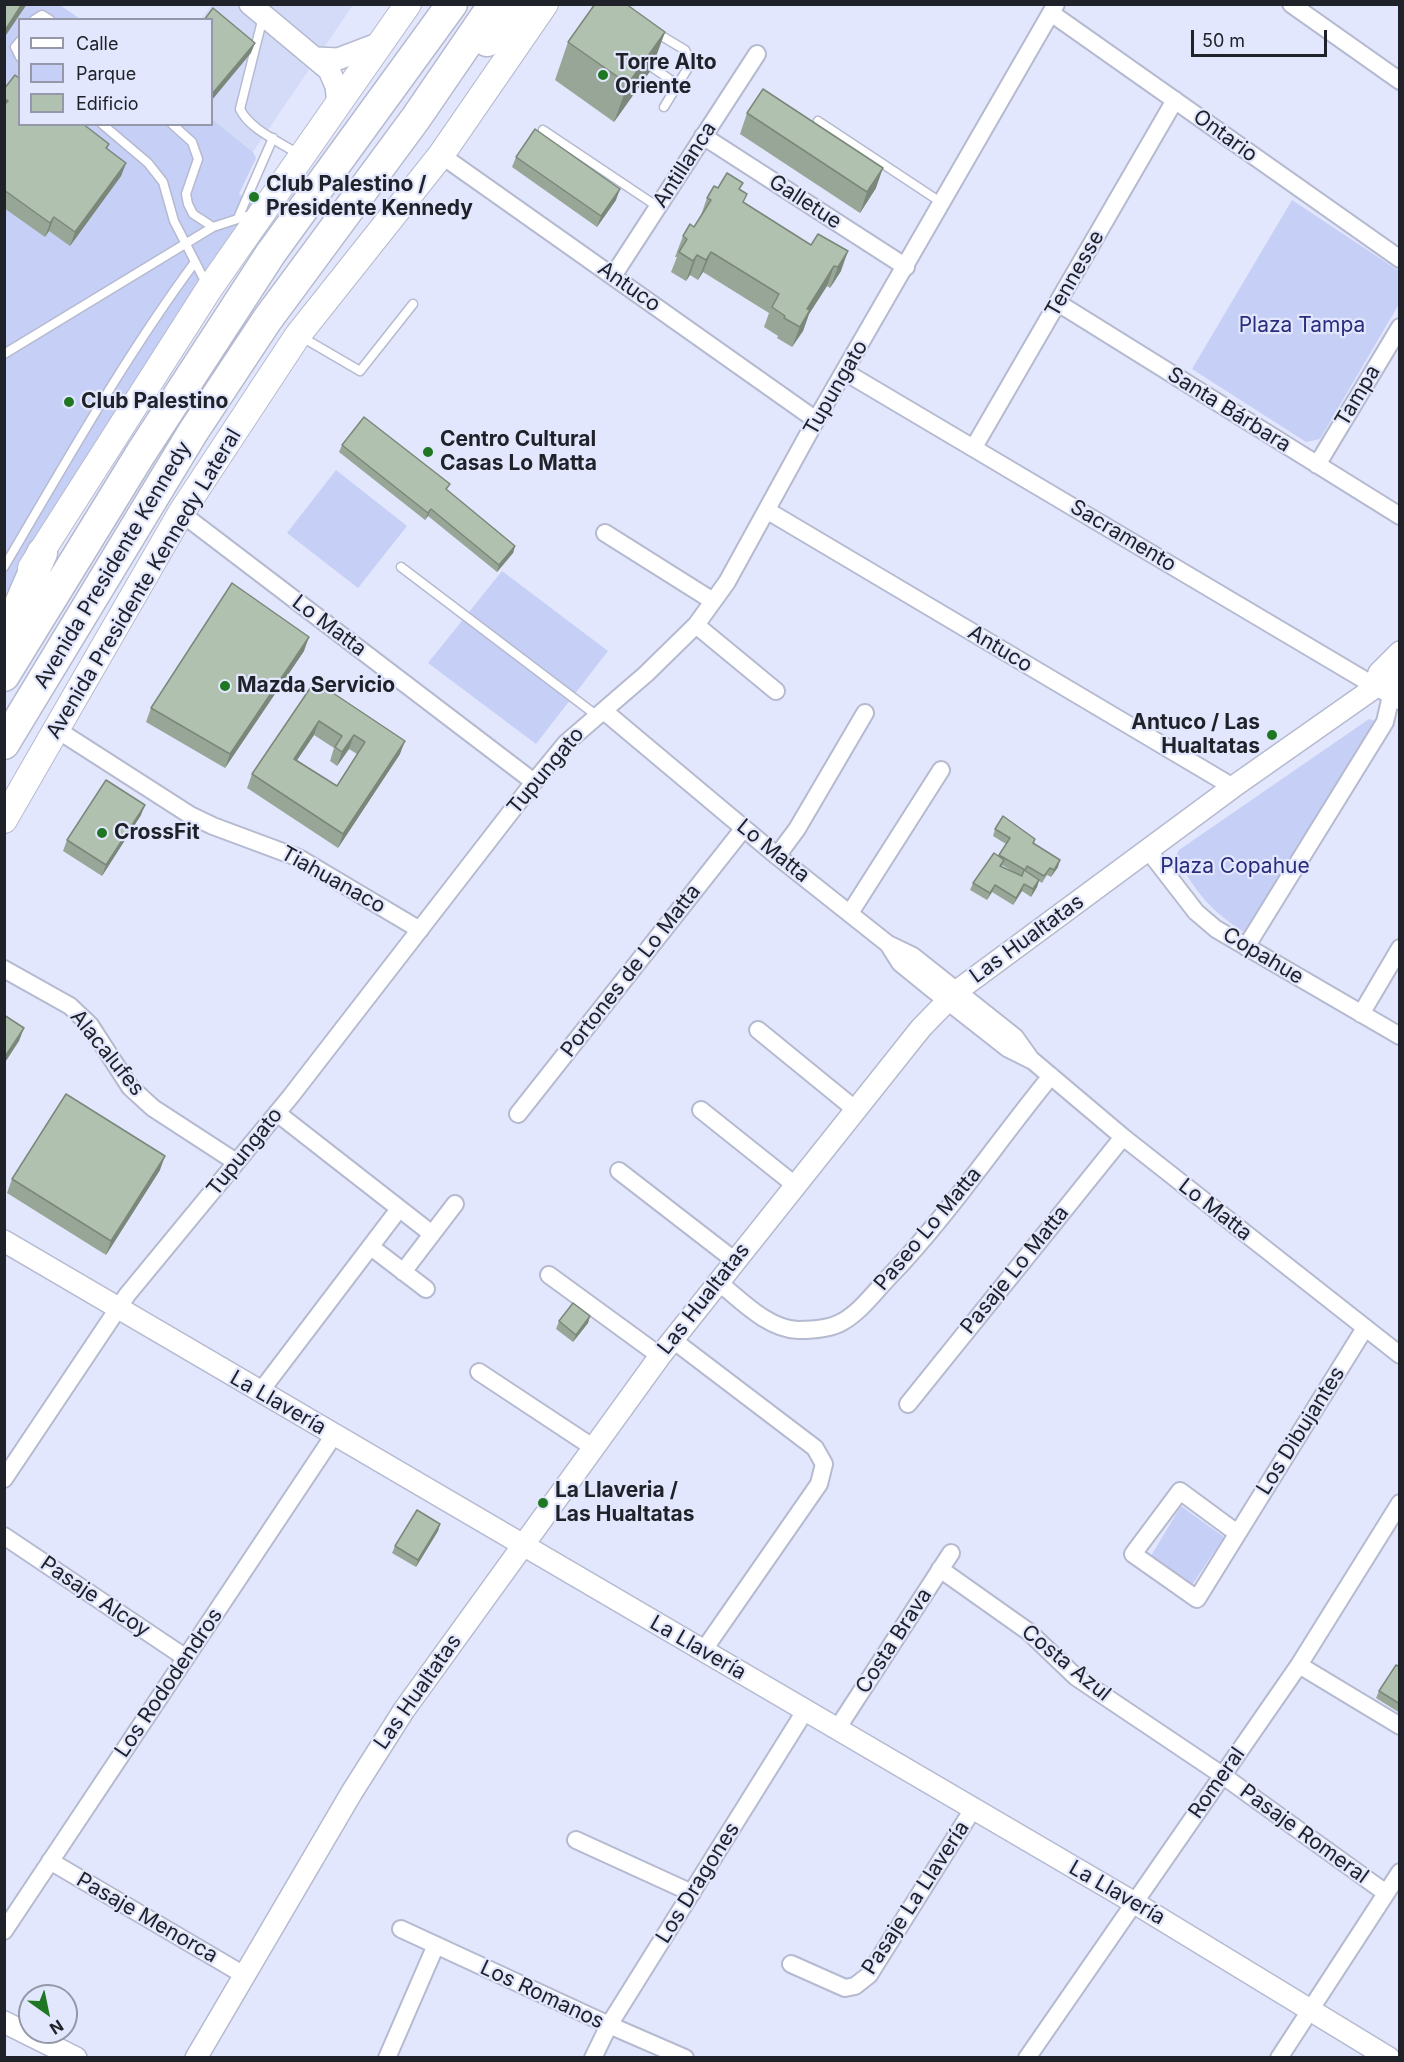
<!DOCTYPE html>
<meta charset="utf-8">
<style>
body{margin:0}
#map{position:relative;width:1404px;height:2062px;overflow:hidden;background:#e2e7fd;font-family:Inter,sans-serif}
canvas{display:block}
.frame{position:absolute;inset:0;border:6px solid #20222a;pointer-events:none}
.legend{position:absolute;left:18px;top:18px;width:195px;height:108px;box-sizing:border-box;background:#e2e7fd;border:2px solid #9498a9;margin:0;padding:8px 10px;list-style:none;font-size:18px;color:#20222a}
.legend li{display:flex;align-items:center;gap:12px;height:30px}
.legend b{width:30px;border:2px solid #9498a9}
.north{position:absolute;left:18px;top:1984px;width:60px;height:60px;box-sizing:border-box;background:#e2e7fd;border:2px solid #9498a9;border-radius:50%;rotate:147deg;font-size:16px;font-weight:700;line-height:24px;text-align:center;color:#20222a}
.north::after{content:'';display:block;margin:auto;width:21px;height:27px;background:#1f7724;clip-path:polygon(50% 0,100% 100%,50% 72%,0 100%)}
.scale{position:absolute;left:1191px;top:30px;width:136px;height:27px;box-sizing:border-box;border:3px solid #20222a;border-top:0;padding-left:8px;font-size:18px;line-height:21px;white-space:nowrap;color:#20222a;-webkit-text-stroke:4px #e2e7fd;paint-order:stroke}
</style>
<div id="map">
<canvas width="1404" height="2062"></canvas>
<div class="frame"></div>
<ul class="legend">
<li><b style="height:8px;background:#fff"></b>Calle</li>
<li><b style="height:16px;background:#c6cff5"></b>Parque</li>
<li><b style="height:16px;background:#b0c1af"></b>Edificio</li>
</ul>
<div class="north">N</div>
<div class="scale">50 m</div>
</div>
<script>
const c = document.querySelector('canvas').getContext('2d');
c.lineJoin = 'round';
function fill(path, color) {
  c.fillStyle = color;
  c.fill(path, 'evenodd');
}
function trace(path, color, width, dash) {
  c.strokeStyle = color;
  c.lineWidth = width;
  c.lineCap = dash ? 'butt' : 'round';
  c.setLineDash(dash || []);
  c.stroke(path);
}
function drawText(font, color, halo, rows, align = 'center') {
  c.font = font + ' Inter,sans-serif';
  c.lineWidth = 4.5;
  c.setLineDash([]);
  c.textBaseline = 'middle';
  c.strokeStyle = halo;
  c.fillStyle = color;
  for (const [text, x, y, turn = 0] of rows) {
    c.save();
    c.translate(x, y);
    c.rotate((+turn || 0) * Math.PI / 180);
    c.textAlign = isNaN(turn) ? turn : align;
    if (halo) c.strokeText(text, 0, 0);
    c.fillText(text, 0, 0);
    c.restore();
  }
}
fill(new Path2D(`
 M 212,5 L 353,5 L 253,152 L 212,119 L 212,20 L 200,20 Z`), '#d4dbf8');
fill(new Path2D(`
 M 5,5 L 60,5 L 80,19 L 20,20 L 20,124 L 212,124 L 212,119 L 253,152 L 256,158 L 239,194 L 261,209 L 5,594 Z
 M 1292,200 L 1399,271 L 1399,304 L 1320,439 L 1306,442 L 1192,369 Z
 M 336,470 L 407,526 L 358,588 L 287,533 Z
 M 502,571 L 608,651 L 536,744 L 428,663 Z
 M 1369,719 L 1378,722 L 1248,935 C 1211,911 1197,895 1176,856 L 1179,850 Z
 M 1181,1506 L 1224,1537 L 1192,1585 L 1151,1556 Z`), '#c6cff5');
const service = new Path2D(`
 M 263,17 L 240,109 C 249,129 280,142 298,154
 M 34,20 L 42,15 L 50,20
 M 655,32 L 685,50 L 691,63 L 664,107
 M 20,41 L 15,47 L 20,57
 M 649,65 L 678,85
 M 818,121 L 942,203
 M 102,124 L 148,163 L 163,182 L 174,221 L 207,285
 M 172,124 L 192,142 L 198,159 L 186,194 L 188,204 L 193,214 L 213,227 L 253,214
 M 543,130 L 658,207
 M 238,218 L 273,138
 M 300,336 L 360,371 L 413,304
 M 4,354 L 213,227
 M 4,567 C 65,464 124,358 195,262
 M 401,567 L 596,715`);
const minor = new Path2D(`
 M 1291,4 L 1400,81
 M 1051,13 L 1400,259
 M 703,136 L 906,267
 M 441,155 L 816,420
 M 613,276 L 757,54
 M 1058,303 L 1400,516
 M 845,372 L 1400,701
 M 974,447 L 1175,100
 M 1317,465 L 1400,327
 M 768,511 L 1233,787
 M 181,513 L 534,782
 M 605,533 L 713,601
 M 696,625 L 776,691
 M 604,711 L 777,856 L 888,944 L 913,956 L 1015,1037 L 1030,1058
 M 56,729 L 190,815 L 213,826 L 299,858 L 420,930
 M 1148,850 L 1196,912 L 1216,929 L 1400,1036
 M 777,856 L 797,829 L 865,713
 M 850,913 L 941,770
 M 888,944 L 900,963 L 932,989 L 1007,1048 L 1033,1061 L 1123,1137 L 1400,1355
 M 1246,947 L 1385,722 L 1391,696
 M 4,969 L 70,1006 L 90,1025 L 130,1087 L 153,1108 L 236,1162
 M 1361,1014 L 1400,948
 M 758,1030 L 856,1110
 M 701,1110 L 795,1185
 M 277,1113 L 432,1234
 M 518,1114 L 744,828
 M 619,1171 L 734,1260
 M 371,1247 L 426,1289
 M 403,1272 L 455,1204
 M 549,1275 L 660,1356
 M 717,1281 C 740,1299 767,1329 798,1330 C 811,1330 830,1329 842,1322 C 860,1312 874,1293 888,1278 C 948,1216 996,1143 1051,1076
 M 673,1340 L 815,1448 L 824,1464 L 819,1484 L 703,1651
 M 479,1372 L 594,1448
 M 260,1392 L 399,1209
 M 908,1404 L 1123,1137
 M 4,1479 L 127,1295 L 291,1096 L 534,782 L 566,743 L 646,674 L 696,625 L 727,582 L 816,420 L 1056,4
 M 1237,1533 L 1180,1491 L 1133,1554 L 1197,1599 L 1365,1328
 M 4,1536 L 186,1658
 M 940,1569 L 1029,1632 L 1076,1677 L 1222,1775 L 1386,1893
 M 1299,1665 L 1400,1726
 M 837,1729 L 951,1553
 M 576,1840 L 692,1893
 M 50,1861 L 244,1975
 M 401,1929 L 609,2025 L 685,2058
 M 4,1931 L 334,1435
 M 791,1964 L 845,1988 L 855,1986 L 869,1975 L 973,1809
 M 387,2058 L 436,1945
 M 593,2058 L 609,2025 L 805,1711
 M 1027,2058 L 1299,1665 L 1400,1503
 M 1279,2058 L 1400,1872`);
const tertiary = new Path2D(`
 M 250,4 L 329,70 L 336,86 L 338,104
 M 317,58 L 338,59 L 380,43
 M 1374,688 L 1379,673 L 1400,652
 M 4,1241 L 1133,1902 L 1389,2058
 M 4,2022 L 76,2058
 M 196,2058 L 352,1792 L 404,1710 L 660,1356 L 921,1028 L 957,991 L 1233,787 L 1374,688 L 1400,678`);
const primary = new Path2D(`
 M 31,568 L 209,289 L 408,4
 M 4,820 L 181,513 L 298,335 L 441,155 L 545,4`);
const motorway = new Path2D(`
 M 487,41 L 519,4
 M 4,640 L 42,553
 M 4,676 L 141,453 L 271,253 L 452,4
 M 4,744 L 193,432 L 267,320 L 416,118 L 494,4`);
trace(service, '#b5bad0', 11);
trace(minor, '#b5bad0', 20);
trace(tertiary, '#b5bad0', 24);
trace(primary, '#b5bad0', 28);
trace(motorway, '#b5bad0', 33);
trace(service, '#fff', 8);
trace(minor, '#fff', 16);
trace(tertiary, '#fff', 21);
trace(primary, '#fff', 26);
trace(motorway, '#fff', 30);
fill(new Path2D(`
 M 665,32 L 651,70 L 614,122 L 555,80 L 568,42 Z
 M 4,89 L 109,144 L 107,149 L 126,163 L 121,176 L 70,246 L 49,231 L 45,237 L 4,208 Z
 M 747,113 L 876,188 L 860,213 L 740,134 Z
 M 516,157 L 616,200 L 597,227 L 512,167 Z
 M 718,188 L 740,190 L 744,203 L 811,245 L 818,234 L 841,271 L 830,288 L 827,286 L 809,314 L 803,331 L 792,347 L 777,338 L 778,336 L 764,327 L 769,313 L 703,272 L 698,280 L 690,275 L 686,281 L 671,272 L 677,257 L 675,257 L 683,236 L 694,227 L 700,218 L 707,198 Z
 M 342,445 L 448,491 L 515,546 L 513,553 L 497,572 L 428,516 L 425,520 L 339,452 Z
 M 304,651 L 225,768 L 146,722 L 151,708 Z
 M 315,681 L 400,754 L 338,848 L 247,788 L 252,774 ZM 314,735 L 334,748 L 330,761 L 337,766 L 349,749 L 357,754 L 337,786 L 297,760 Z
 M 141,815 L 102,876 L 63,851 L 67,840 Z
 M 995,829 L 1035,839 L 1034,844 L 1058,867 L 1051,877 L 1047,875 L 1042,883 L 1039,881 L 1037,887 L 1031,897 L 1022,891 L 1013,905 L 992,892 L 987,900 L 970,890 L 973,883 L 999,856 L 1006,844 L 993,836 ZM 1002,865 L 1016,873 L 1002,867 Z
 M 160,1170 L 106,1255 L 7,1193 L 12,1179 Z
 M 590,1316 L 588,1323 L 573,1342 L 556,1329 L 559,1321 Z
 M 440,1524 L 438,1531 L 416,1567 L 392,1553 L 395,1546 Z
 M 1400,1667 L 1400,1713 L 1376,1698 L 1379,1691 Z`), '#97a696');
fill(new Path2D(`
 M 22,4 L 27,4 L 4,38 L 4,32 Z
 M 665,32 L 651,70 L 614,122 L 628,84 Z
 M 255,43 L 251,53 L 212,100 L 212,94 Z
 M 126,163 L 121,176 L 70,246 L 75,232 Z
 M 883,168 L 876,188 L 860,213 L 867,192 Z
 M 620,189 L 616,200 L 597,227 L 601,216 Z
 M 54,217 L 49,231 L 45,237 L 50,223 Z
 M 848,251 L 841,271 L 830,288 L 838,267 Z
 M 711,252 L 703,272 L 698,280 L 706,260 Z
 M 697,255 L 690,275 L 686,281 L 693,261 Z
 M 834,266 L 827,286 L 809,314 L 803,331 L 792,347 L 807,309 Z
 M 431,509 L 428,516 L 425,520 L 428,513 Z
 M 515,546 L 513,553 L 497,572 L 499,565 Z
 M 309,637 L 304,651 L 225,768 L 230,754 Z
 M 319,721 L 314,735 L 289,772 L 294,759 Z
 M 354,735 L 349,749 L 337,766 L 342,752 Z
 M 405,741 L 400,754 L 338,848 L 343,834 Z
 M 145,805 L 141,815 L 102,876 L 106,865 Z
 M 1060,860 L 1058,867 L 1051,877 L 1054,870 Z
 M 1039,880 L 1037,887 L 1031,897 L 1033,889 Z
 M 1024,884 L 1022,891 L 1013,905 L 1016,898 Z
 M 995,885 L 992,892 L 987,900 L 990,893 Z
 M 24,1028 L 19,1041 L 4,1064 L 4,1058 Z
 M 165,1156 L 160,1170 L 106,1255 L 111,1241 Z
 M 590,1316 L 588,1323 L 573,1342 L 576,1335 Z
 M 440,1524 L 438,1531 L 416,1567 L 418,1560 Z`), '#7b877a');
const building = new Path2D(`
 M 4,4 L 22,4 L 4,32 Z
 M 595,4 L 626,4 L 665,32 L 628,84 L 568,42 Z
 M 213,8 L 255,43 L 212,94 L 212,20 L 204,20 Z
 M 15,75 L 20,79 L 20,124 L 83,124 L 109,144 L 106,148 L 126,163 L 75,232 L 54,217 L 50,223 L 4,190 L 4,105 L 8,101 L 4,98 L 4,89 Z
 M 763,89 L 883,168 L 867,192 L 747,113 Z
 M 535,129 L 620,189 L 601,216 L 516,157 Z
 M 727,173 L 743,183 L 739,189 L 747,194 L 743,202 L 811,245 L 818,234 L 848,251 L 838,267 L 834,266 L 807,309 L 810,310 L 800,327 L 784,318 L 785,316 L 772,307 L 779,294 L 711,252 L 706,260 L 697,255 L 693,261 L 679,252 L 687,239 L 683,236 L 690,224 L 694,227 L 711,200 L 707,198 L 714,186 L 718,188 Z
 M 364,417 L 450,484 L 446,489 L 515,546 L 499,565 L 431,509 L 428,513 L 342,445 Z
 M 232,583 L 309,637 L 230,754 L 151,708 Z
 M 315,681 L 405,741 L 343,834 L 252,774 ZM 319,721 L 342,736 L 335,747 L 342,752 L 354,735 L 365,742 L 337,786 L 294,759 Z
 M 106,780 L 145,805 L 106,865 L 67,840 Z
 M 1003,816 L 1035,839 L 1033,843 L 1060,860 L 1054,870 L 1050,868 L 1044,876 L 1027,866 L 1025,870 L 999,855 L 1010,838 L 995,829 Z
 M 994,853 L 1004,860 L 1000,866 L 1022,876 L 1024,870 L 1039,880 L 1033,889 L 1024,884 L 1016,898 L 995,885 L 990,893 L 973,883 Z
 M 4,1015 L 24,1028 L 4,1058 Z
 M 66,1094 L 165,1156 L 111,1241 L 12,1179 Z
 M 573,1303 L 590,1316 L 576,1335 L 559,1321 Z
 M 417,1510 L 440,1524 L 418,1560 L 395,1546 Z
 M 1396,1665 L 1400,1667 L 1400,1704 L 1379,1691 Z`);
fill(building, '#b0c1af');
trace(building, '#7b877a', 1.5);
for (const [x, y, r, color] of [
 [603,75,6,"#1f7724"],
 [254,197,6,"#1f7724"],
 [69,402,6,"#1f7724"],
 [428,452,6,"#1f7724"],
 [225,686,6,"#1f7724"],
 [1272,735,6,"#1f7724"],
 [102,833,6,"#1f7724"],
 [543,1503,6,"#1f7724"]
]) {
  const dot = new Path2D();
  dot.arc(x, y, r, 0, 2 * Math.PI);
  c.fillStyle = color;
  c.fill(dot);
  trace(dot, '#e2e7fd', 2);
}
drawText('bold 21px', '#20222a', '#e2e7fd', [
 ["Torre Alto",615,63],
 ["Oriente",615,87],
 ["Club Palestino /",266,185],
 ["Presidente Kennedy",266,209],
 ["Club Palestino",81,402],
 ["Centro Cultural",440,440],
 ["Casas Lo Matta",440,464],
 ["Mazda Servicio",237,686],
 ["Antuco / Las",1260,723,"right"],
 ["Hualtatas",1260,747,"right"],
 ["CrossFit",114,833],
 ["La Llaveria /",555,1491],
 ["Las Hualtatas",555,1515]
], 'left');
drawText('21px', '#20222a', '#e2e7fd', [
 ["Ontario",1225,136,36],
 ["Antillanca",685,165,-57],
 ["Galletue",805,202,33],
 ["Tennesse",1075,274,-60],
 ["Antuco",629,287,35],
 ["Tupungato",836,388,-60],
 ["Tampa",1358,396,-59],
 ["Santa Bárbara",1229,410,32],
 ["Sacramento",1123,536,31],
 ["Avenida Presidente Kennedy",113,565,-59],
 ["Avenida Presidente Kennedy Lateral",144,584,-59],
 ["Lo Matta",329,626,37],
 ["Antuco",1000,649,31],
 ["Tupungato",546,771,-50],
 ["Lo Matta",773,851,39],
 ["Tiahuanaco",333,880,29],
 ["Las Hualtatas",1027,939,-36],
 ["Copahue",1263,956,31],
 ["Portones de Lo Matta",631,971,-52],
 ["Alacalufes",107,1053,51],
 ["Tupungato",245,1152,-51],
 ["Lo Matta",1215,1210,38],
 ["Paseo Lo Matta",928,1229,-50],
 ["Pasaje Lo Matta",1015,1270,-51],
 ["Las Hualtatas",704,1299,-52],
 ["La Llavería",278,1403,30],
 ["Los Dibujantes",1301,1431,-58],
 ["Pasaje Alcoy",95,1597,34],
 ["Costa Brava",894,1641,-57],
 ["La Llavería",698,1648,30],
 ["Costa Azul",1066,1663,39],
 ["Los Rododendros",169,1683,-56],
 ["Las Hualtatas",418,1692,-55],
 ["Romeral",1217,1783,-55],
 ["Pasaje Romeral",1304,1834,36],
 ["Los Dragones",698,1883,-58],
 ["La Llavería",1117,1893,30],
 ["Pasaje La Llavería",916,1898,-57],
 ["Pasaje Menorca",147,1918,30],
 ["Los Romanos",542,1995,25]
]);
drawText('21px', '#2a2d7d', '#e2e7fd', [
 ["Plaza Tampa",1302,326],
 ["Plaza Copahue",1235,867]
]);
</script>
